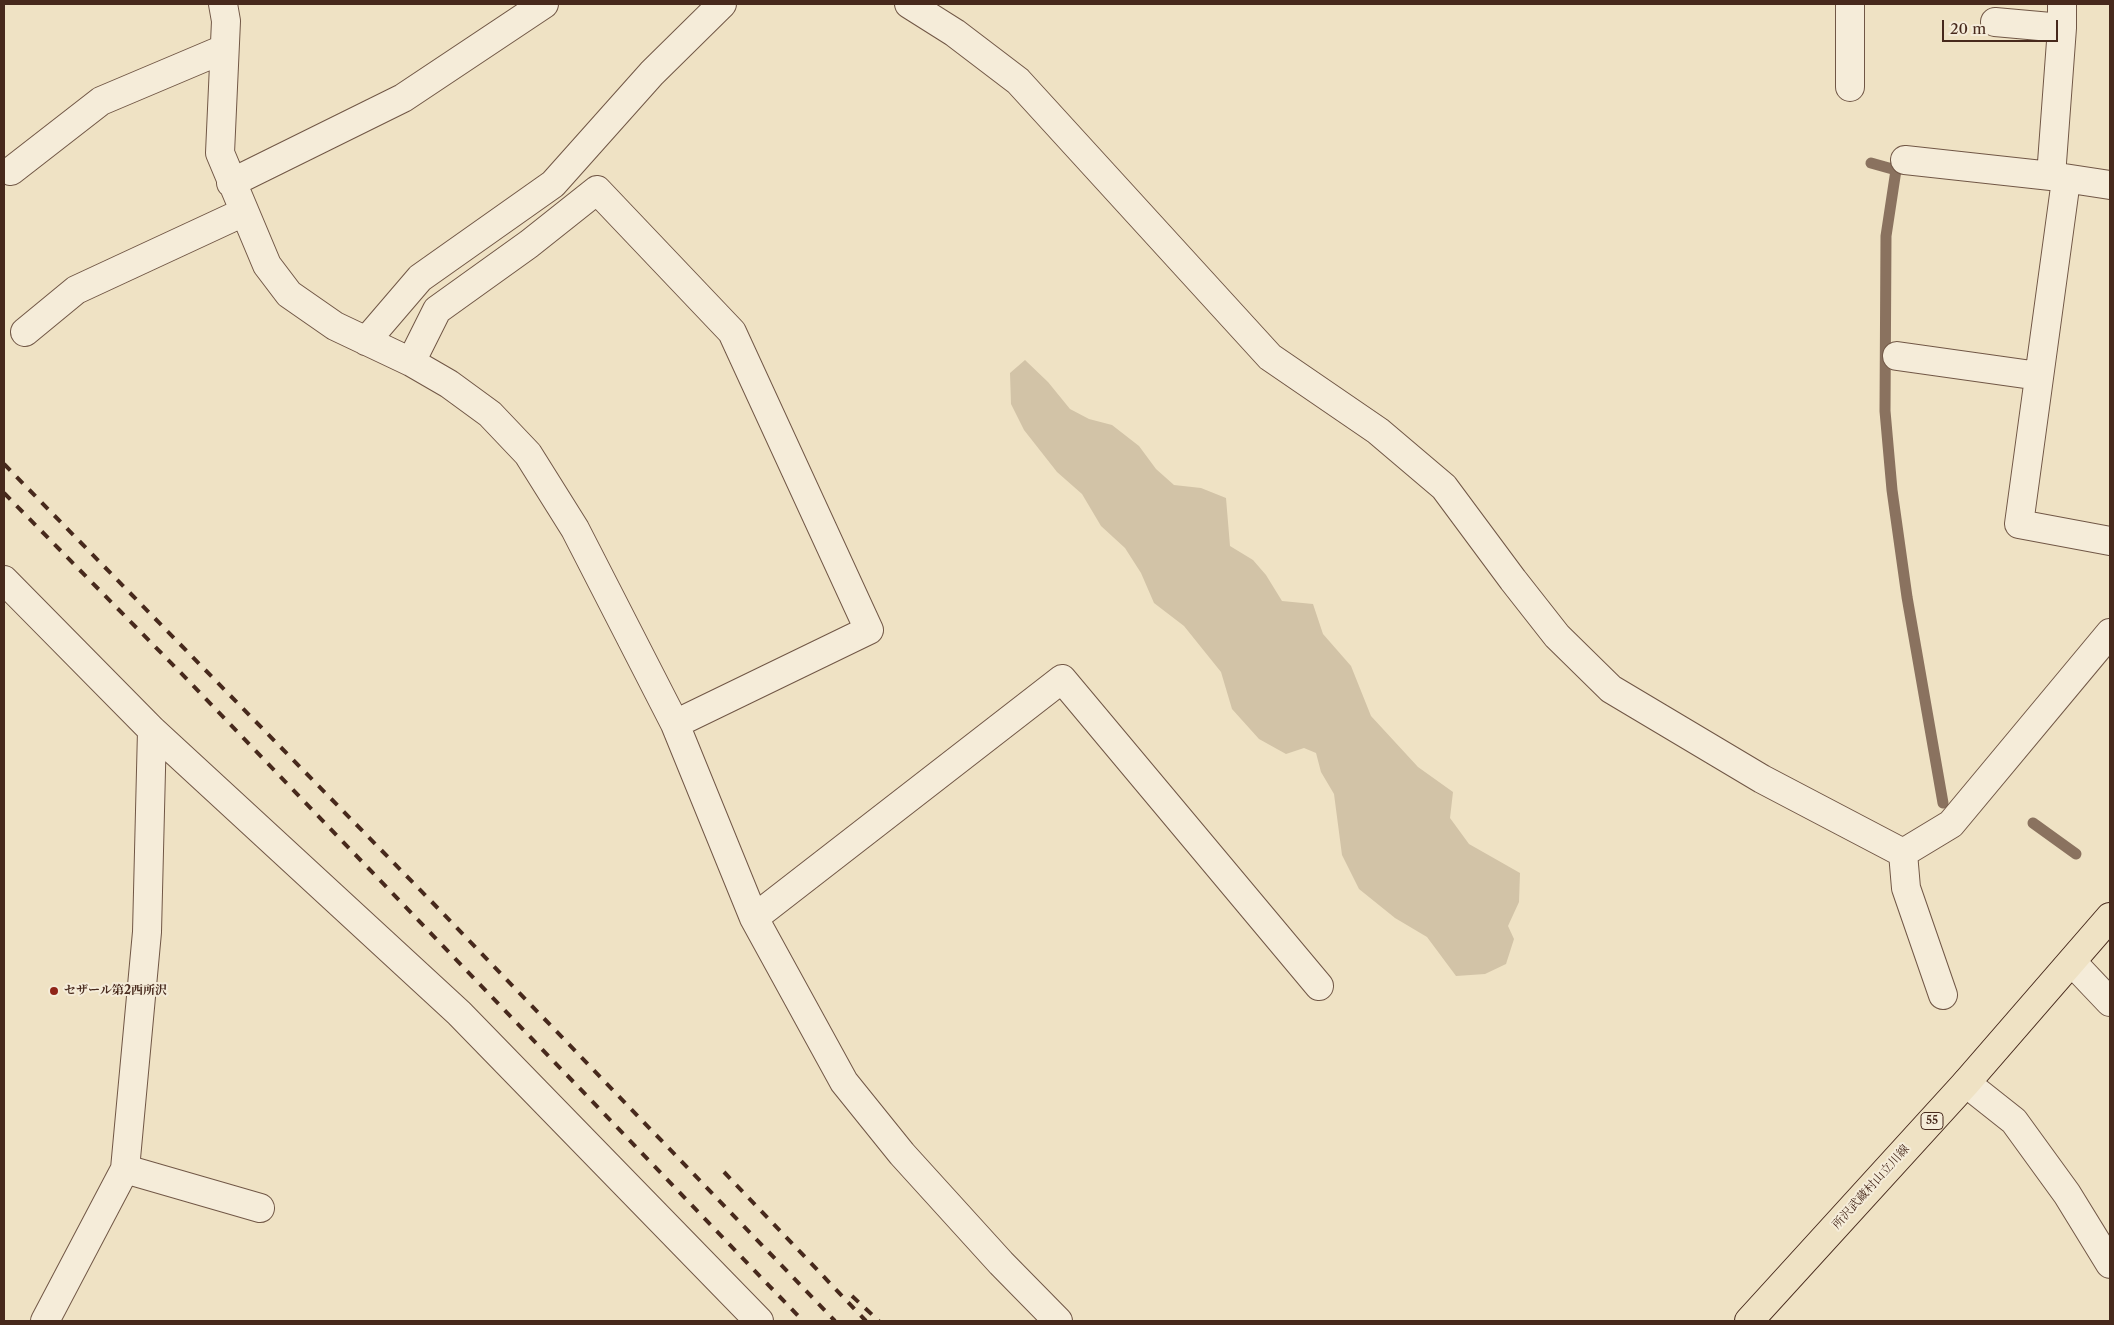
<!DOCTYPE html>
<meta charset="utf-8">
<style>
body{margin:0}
#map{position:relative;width:2114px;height:1325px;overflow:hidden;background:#efe2c4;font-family:"Libre Caslon Text",serif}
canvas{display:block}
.frame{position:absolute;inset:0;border:5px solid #47291c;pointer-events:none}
.scale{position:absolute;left:1942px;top:20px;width:116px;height:22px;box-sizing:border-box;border:2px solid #47291c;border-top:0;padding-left:6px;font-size:15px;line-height:18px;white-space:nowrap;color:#47291c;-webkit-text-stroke:4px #f5ecd9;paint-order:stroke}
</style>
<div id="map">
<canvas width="2114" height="1325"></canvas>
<div class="frame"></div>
<div class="scale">20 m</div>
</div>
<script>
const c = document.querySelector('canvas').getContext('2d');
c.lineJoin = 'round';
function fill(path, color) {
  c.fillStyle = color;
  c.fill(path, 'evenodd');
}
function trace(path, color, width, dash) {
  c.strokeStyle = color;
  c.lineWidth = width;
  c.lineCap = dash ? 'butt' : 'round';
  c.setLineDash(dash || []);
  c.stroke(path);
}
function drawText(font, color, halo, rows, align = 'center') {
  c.font = font + ' "Libre Caslon Text","Noto Serif JP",serif';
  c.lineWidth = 4;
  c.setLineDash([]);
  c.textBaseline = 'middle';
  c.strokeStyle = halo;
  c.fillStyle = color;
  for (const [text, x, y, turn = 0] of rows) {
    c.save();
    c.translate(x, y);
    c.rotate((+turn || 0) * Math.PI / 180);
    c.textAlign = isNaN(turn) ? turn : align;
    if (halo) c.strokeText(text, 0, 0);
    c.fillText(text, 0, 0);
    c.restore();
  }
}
fill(new Path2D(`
 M 1025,360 L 1048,382 L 1070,409 L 1089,419 L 1112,425 L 1139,446 L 1156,469 L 1174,485 L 1201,488 L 1226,498 L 1230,546 L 1253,560 L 1266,575 L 1282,601 L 1313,604 L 1323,634 L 1351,666 L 1371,716 L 1418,767 L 1453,792 L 1450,818 L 1469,844 L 1520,873 L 1519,902 L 1508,926 L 1514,939 L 1506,964 L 1485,974 L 1456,976 L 1427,937 L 1395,918 L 1359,889 L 1342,855 L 1334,794 L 1321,772 L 1316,753 L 1304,748 L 1286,754 L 1259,739 L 1232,709 L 1221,672 L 1184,626 L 1154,603 L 1141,573 L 1125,548 L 1101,526 L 1082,494 L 1057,472 L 1024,430 L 1011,404 L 1010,373 Z`), '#d2c3a7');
trace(new Path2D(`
 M 1871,163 L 1896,170 L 1886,236 L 1885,411 L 1892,490 L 1907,597 L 1943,803
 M 2033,823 L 2076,854`), '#8a725f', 11);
const minor = new Path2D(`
 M 223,4 L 226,21 L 220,153 L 267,265 L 289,294 L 335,326 L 411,362 L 449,384 L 490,414 L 528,454 L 575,529 L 675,724 L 754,918 L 844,1082 L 902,1154 L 1001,1263 L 1058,1321
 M 909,4 L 955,33 L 1018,81 L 1270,357 L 1378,431 L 1444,487 L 1513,580 L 1557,636 L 1611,689 L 1762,779 L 1903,853
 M 1850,4 L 1850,87
 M 1995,22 L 2062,28
 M 1905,160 L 2051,176 L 2110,185
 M 11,171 L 101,101 L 224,49
 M 2051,176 L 2062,28 L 2062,4
 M 2066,180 L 2019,524 L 2110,541
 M 231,183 L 403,98 L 544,4
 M 25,332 L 76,290 L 244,212
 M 366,341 L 420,278 L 553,184 L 652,73 L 722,4
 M 1897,356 L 2039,376
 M 411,362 L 437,310 L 529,244 L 597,190 L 732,332 L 869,630 L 675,724
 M 4,580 L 152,730 L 459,1013 L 759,1321
 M 1903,853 L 1951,824 L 2110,633
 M 1903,853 L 1906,888 L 1943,995
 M 754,918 L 1062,679 L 1319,986
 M 2072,962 L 2110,1002
 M 1966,1083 L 2014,1121 L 2067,1194 L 2110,1264
 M 125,1169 L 260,1208
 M 45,1321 L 125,1169 L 147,932 L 152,730`);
const major = new Path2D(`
 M 1749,1321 L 1966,1083 L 2110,917`);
trace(minor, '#715746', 30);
trace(major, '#47291c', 30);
trace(minor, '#f5ecd9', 28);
trace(major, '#efe2c4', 28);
trace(new Path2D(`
 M 4,464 L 430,900 L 835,1321
 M 4,493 L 179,671 L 803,1321
 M 724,1172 L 866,1321
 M 852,1296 L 879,1321`), '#47291c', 4, [9, 9]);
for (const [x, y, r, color] of [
 [54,991,5,"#8f2418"]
]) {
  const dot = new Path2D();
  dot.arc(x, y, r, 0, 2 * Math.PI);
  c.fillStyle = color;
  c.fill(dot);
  trace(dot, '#f5ecd9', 2);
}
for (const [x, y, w] of [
 [1932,1121,22]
]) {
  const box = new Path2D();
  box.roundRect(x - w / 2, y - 8.5, w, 17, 4);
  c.fillStyle = '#f5ecd9';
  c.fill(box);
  trace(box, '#47291c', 1);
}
drawText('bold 11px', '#47291c', null, [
 ["55",1932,1121]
]);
drawText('bold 12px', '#47291c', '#f5ecd9', [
 ["セザール第2西所沢",64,991]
], 'left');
drawText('12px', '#47291c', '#f5ecd9', [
 ["所沢武蔵村山立川線",1871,1187,-48]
]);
</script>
